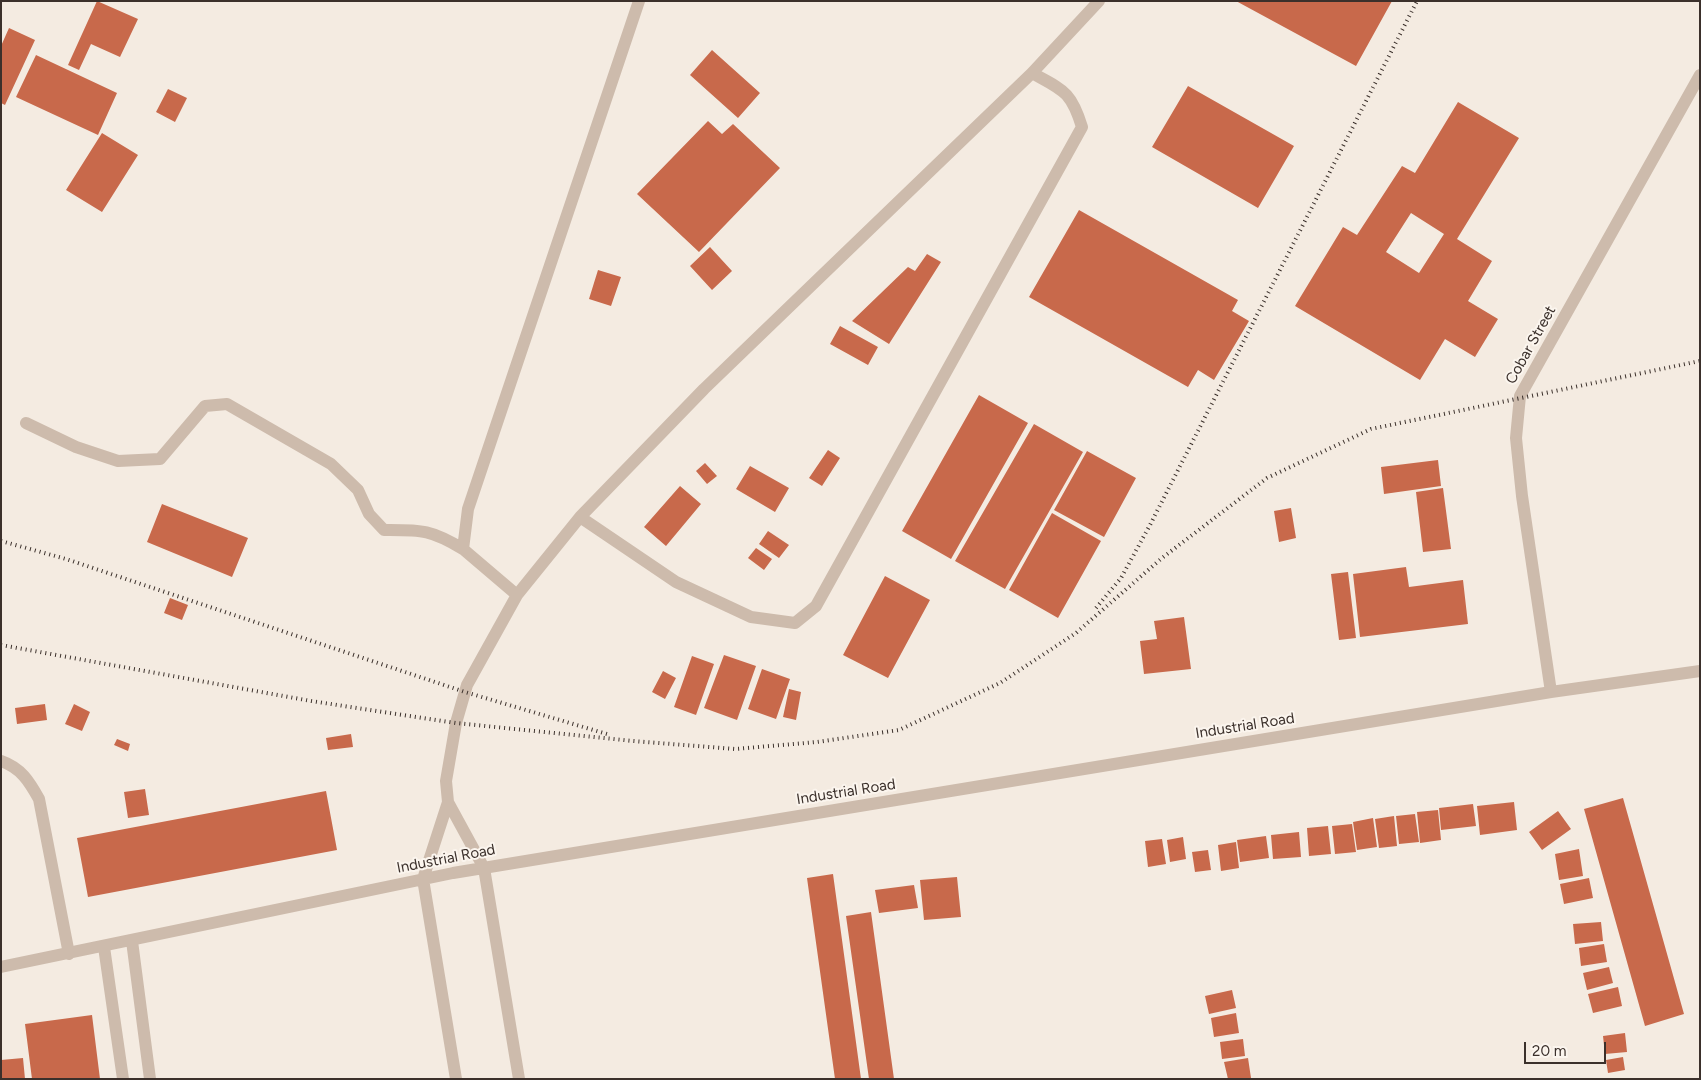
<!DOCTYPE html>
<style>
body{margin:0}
#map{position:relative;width:1701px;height:1080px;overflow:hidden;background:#f4ebe1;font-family:Figtree,sans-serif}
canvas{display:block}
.frame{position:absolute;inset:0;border:2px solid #3b302b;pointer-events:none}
.scale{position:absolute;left:1524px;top:1042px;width:82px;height:22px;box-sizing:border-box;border:2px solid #3b302b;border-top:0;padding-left:6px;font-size:15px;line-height:18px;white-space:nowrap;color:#3b302b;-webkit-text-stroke:4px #fbf5ee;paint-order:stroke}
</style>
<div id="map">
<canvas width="1701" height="1080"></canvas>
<div class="frame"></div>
<div class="scale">20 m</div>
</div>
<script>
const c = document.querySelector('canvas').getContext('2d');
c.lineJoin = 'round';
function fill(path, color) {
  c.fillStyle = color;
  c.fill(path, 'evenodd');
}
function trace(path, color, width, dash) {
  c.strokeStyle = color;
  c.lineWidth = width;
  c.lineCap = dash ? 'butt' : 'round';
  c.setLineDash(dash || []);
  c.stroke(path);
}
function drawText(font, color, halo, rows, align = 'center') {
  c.font = font + ' Figtree,sans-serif';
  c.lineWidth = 4;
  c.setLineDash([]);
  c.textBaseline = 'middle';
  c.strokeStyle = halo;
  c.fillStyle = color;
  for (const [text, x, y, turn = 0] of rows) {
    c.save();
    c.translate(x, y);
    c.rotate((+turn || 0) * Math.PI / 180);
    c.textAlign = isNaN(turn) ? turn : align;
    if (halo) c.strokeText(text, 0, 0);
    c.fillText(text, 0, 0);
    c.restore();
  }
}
fill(new Path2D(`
 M 97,1 L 138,19 L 120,57 L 91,44 L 79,70 L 68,65 Z
 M 1236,1 L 1392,1 L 1356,66 Z
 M 9,28 L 35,40 L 5,105 L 1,103 L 1,46 Z
 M 712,50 L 760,93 L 738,118 L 690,75 Z
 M 36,55 L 117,93 L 98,135 L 16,97 Z
 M 1188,86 L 1294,146 L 1258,208 L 1152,147 Z
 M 168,89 L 187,98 L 175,122 L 156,112 Z
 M 1458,102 L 1519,138 L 1457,239 L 1492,261 L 1468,301 L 1498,319 L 1475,357 L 1445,339 L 1420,380 L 1295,306 L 1343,227 L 1357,235 L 1402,166 L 1415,173 ZM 1411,213 L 1444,234 L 1419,273 L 1386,252 Z
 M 708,121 L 722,134 L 733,124 L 780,168 L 699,252 L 637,194 Z
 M 102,133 L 138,155 L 102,212 L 66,190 Z
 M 1079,210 L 1238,300 L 1232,311 L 1249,321 L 1214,380 L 1198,370 L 1188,387 L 1029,297 Z
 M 710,247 L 732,271 L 712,290 L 690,266 Z
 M 927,254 L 941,262 L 889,344 L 852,321 L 908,267 L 915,271 Z
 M 598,270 L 621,277 L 611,306 L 589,299 Z
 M 840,326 L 878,347 L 868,365 L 830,344 Z
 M 979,395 L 1028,423 L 951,559 L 902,531 Z
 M 1034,424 L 1083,452 L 1005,589 L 955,561 Z
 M 828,450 L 840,458 L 822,486 L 809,478 Z
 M 1087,451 L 1136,478 L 1104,537 L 1054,510 Z
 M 1438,460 L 1441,486 L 1384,494 L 1381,467 Z
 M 705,463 L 717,476 L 707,484 L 696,471 Z
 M 750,466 L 789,488 L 775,512 L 736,489 Z
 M 680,486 L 701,504 L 666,546 L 644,527 Z
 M 1443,488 L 1451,549 L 1423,552 L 1416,492 Z
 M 162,504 L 248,538 L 232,577 L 147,542 Z
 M 1291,508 L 1296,538 L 1279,542 L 1274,511 Z
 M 1052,513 L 1101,541 L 1058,618 L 1009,590 Z
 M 768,531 L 789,545 L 779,558 L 759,544 Z
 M 756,548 L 772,559 L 764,570 L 748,558 Z
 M 1406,567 L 1409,587 L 1463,580 L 1468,624 L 1360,637 L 1353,574 Z
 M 1348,572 L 1356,638 L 1339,640 L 1331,574 Z
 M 885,576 L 930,600 L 888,678 L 843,655 Z
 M 170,598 L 188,605 L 182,620 L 164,613 Z
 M 1184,617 L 1191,669 L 1144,674 L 1140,641 L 1157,639 L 1154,621 Z
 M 724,655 L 756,666 L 737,720 L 704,708 Z
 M 692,656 L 714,664 L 696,715 L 674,707 Z
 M 762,669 L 790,679 L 776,719 L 748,709 Z
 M 663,671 L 676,678 L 665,699 L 652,692 Z
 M 789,689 L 801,692 L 796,720 L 783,717 Z
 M 45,704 L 47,720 L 17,724 L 15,708 Z
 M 74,704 L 90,712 L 82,731 L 65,724 Z
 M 351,734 L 353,747 L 328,750 L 326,738 Z
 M 117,739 L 130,744 L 128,751 L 114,745 Z
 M 145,789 L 149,815 L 128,818 L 124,792 Z
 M 326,791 L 337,850 L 88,897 L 77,838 Z
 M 1623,798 L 1684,1014 L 1645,1026 L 1584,809 Z
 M 1514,802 L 1517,830 L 1480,835 L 1477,806 Z
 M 1473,804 L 1476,826 L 1441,830 L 1439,808 Z
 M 1438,810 L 1441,840 L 1420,843 L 1417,812 Z
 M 1558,811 L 1571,829 L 1542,850 L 1529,832 Z
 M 1415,814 L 1419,842 L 1399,844 L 1396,816 Z
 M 1394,816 L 1397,846 L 1379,848 L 1375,819 Z
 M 1373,818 L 1377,847 L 1357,850 L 1353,822 Z
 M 1352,824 L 1356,852 L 1335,854 L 1332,826 Z
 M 1328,826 L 1331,854 L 1309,856 L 1307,828 Z
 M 1299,832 L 1301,857 L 1273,859 L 1271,835 Z
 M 1266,836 L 1269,858 L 1240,862 L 1237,840 Z
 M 1183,837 L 1186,859 L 1170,862 L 1167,840 Z
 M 1162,839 L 1166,864 L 1148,867 L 1145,841 Z
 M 1236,842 L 1239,868 L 1221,871 L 1218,845 Z
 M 1579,849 L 1583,876 L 1559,880 L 1555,854 Z
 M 1208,850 L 1211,870 L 1195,872 L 1192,852 Z
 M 833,874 L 861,1079 L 835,1079 L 807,878 Z
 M 957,877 L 961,917 L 924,920 L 920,880 Z
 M 1589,878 L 1593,898 L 1564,904 L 1560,884 Z
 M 914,885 L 918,908 L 879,913 L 875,890 Z
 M 871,912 L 894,1079 L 869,1079 L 846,916 Z
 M 1601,922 L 1603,941 L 1575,944 L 1573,924 Z
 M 1604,944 L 1607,962 L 1581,966 L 1579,948 Z
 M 1609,967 L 1613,983 L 1587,990 L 1583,973 Z
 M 1618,987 L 1622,1006 L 1593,1013 L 1588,994 Z
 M 1232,990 L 1236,1008 L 1209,1014 L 1205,996 Z
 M 1236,1013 L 1239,1033 L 1214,1037 L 1211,1018 Z
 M 92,1015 L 100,1079 L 32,1079 L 25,1024 Z
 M 1625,1033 L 1627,1052 L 1605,1054 L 1603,1036 Z
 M 1243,1039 L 1245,1056 L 1222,1059 L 1220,1042 Z
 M 1623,1057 L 1625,1070 L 1608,1073 L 1606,1060 Z
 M 23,1058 L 25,1079 L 1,1079 L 1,1060 Z
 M 1248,1058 L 1251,1078 L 1228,1079 L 1224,1062 Z`), '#c8694b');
trace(new Path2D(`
 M 26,423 L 76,447 L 118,461 L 160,459 L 205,406 L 227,404 L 331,464 L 358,490 L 369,514 L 384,530 C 421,530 430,529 463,549
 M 580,517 L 676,582 L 751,617 L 795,623 L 816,606 L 1082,127 C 1071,91 1063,90 1032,73
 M 517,595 L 463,549 L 468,509 L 639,1
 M 1551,692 L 1522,496 L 1516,438 L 1520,396 L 1700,75
 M 1,761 C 21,768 29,781 39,799 L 69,954
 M 448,802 L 423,879 L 456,1079
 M 132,941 L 150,1079
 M 104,947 L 123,1079
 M 1,967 L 453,873 L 1551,692 L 1700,671
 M 519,1079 L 484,868 L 448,802 L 446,781 L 456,723 L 467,685 L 517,595 L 580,517 L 704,389 L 1032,73 L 1099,1`), '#cdbbac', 12);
trace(new Path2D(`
 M 1,541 L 66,559 L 465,692 L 607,734
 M 1096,608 L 1121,578 L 1150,525 L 1417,1
 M 1,645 L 311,701 L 456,723 L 633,741 L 735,749 L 817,742 L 899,730 L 1000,683 L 1076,633 L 1162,558 L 1267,478 L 1371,429 L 1700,361`), '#3b302b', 4, [1, 4]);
drawText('15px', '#3b302b', '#fbf5ee', [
 ["Cobar Street",1531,345,-61],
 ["Industrial Road",1245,726,-9],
 ["Industrial Road",846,792,-9],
 ["Industrial Road",446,859,-11]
]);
</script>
